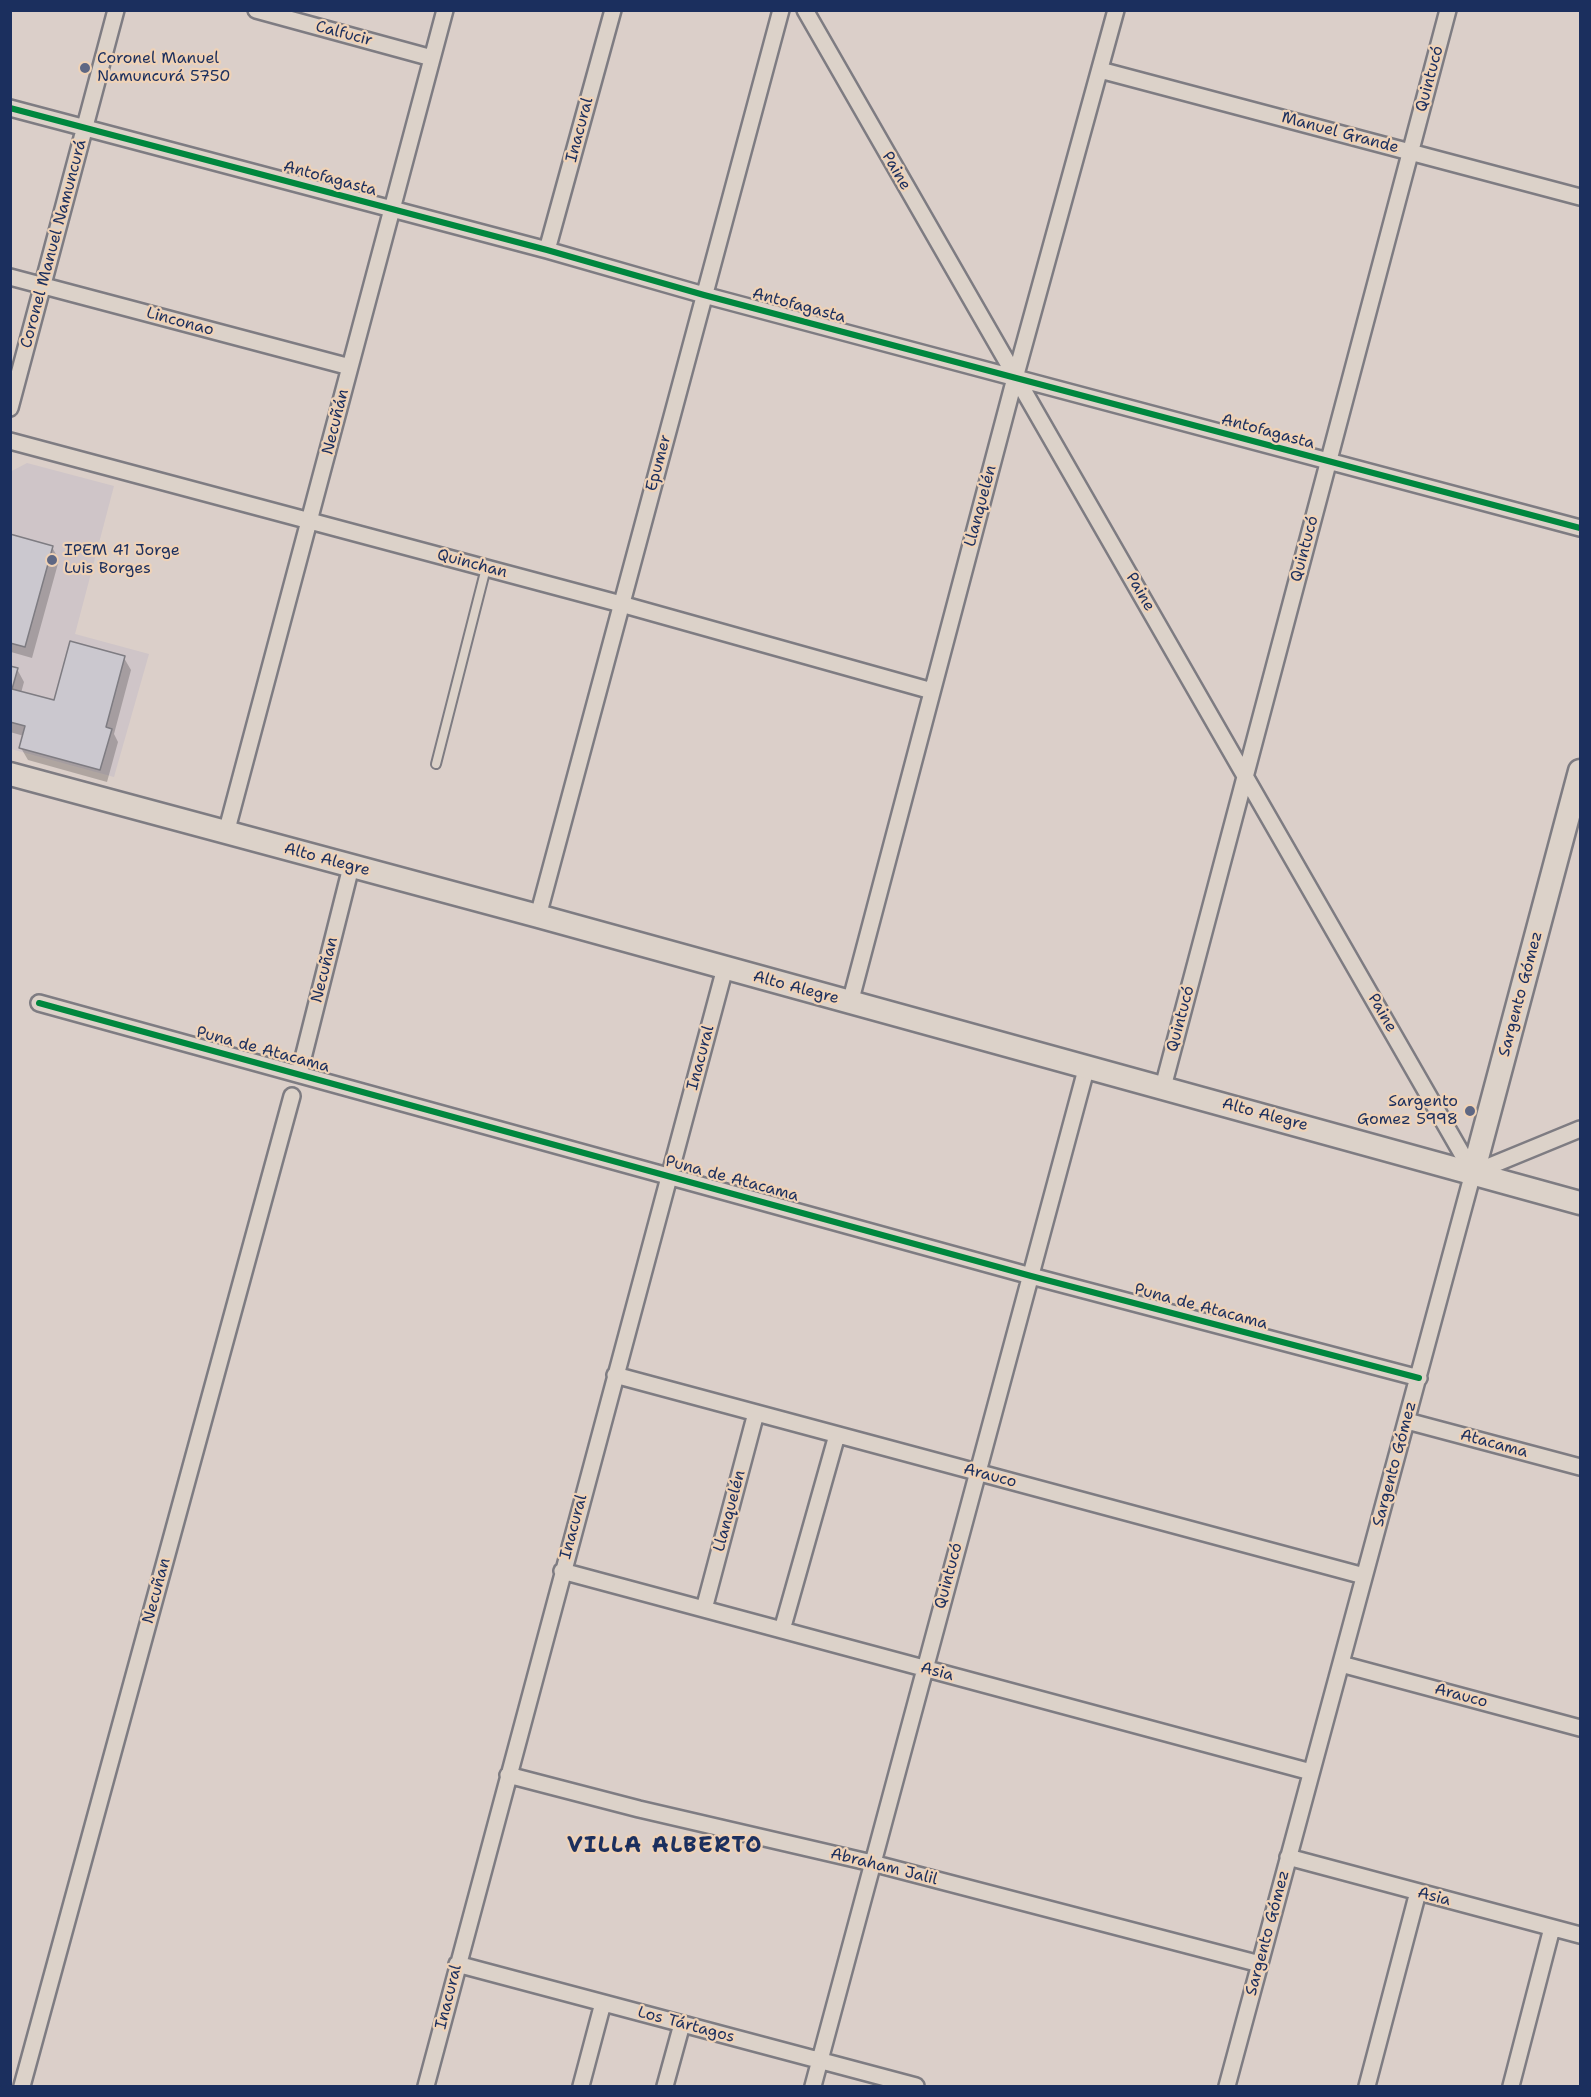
<!DOCTYPE html>
<meta charset="utf-8">
<style>
body{margin:0}
#map{position:relative;width:1591px;height:2097px;overflow:hidden;background:#dbcfc9;font-family:"Shantell Sans",sans-serif}
canvas{display:block}
.frame{position:absolute;inset:0;border:12px solid #1b2f5e;pointer-events:none}
</style>
<div id="map">
<canvas width="1591" height="2097"></canvas>
<div class="frame"></div>
</div>
<script>
const c = document.querySelector('canvas').getContext('2d');
c.lineJoin = 'round';
function fill(path, color) {
  c.fillStyle = color;
  c.fill(path, 'evenodd');
}
function trace(path, color, width, dash) {
  c.strokeStyle = color;
  c.lineWidth = width;
  c.lineCap = dash ? 'butt' : 'round';
  c.setLineDash(dash || []);
  c.stroke(path);
}
function drawText(font, color, halo, rows, align = 'center') {
  c.font = font + ' "Shantell Sans",sans-serif';
  c.lineWidth = 4.5;
  c.setLineDash([]);
  c.textBaseline = 'middle';
  c.strokeStyle = halo;
  c.fillStyle = color;
  for (const [text, x, y, turn = 0] of rows) {
    c.save();
    c.translate(x, y);
    c.rotate((+turn || 0) * Math.PI / 180);
    c.textAlign = isNaN(turn) ? turn : align;
    if (halo) c.strokeText(text, 0, 0);
    c.fillText(text, 0, 0);
    c.restore();
  }
}
fill(new Path2D(`
 M 27,463 L 114,486 L 75,634 L 149,654 L 114,777 L 11,749 L 10,472 Z`), '#cfc5c8');
fill(new Path2D(`
 M 10,536 L 52,547 L 59,560 L 32,658 L 11,652 Z
 M 124,658 L 131,670 L 114,734 L 118,742 L 107,782 L 28,760 L 21,748 L 24,736 L 10,732 L 10,668 L 17,669 L 24,682 L 21,693 L 55,702 Z`), '#0003');
const building = new Path2D(`
 M 10,534 L 53,546 L 25,647 L 10,643 Z
 M 70,641 L 125,656 L 106,727 L 112,729 L 100,770 L 19,748 L 25,726 L 10,722 L 10,666 L 18,668 L 12,689 L 54,700 Z`);
fill(building, '#cbc8cf');
trace(building, '#7e7c82', 1.5);
const lane = new Path2D(`
 M 436,764 L 486,568`);
const street = new Path2D(`
 M 256,10 L 432,58
 M 805,10 C 1027,399 1252,785 1473,1173
 M 1100,70 L 1580,197
 M 10,108 L 547,250 L 704,295 L 1580,528
 M 547,250 L 613,10
 M 10,277 L 350,367
 M 10,408 L 116,10
 M 10,441 L 621,604 L 932,691
 M 226,833 L 445,10
 M 538,916 L 781,10
 M 39,1003 L 1031,1276 L 1419,1378
 M 850,1003 L 1015,378 L 1116,10
 M 299,1074 L 351,867
 M 1163,1087 L 1448,10
 M 1473,1173 L 1580,1129
 M 615,1375 L 1364,1576
 M 1407,1421 L 1580,1467
 M 562,1571 L 1311,1772
 M 704,1609 L 756,1413
 M 782,1630 L 837,1435
 M 1341,1664 L 1580,1728
 M 508,1775 L 639,1809 L 872,1863 L 1260,1964
 M 1288,1857 L 1580,1935
 M 457,1964 L 916,2086
 M 22,2086 L 292,1096
 M 426,2086 L 725,968
 M 581,2086 L 603,2003
 M 665,2086 L 682,2024
 M 813,2086 L 1087,1066
 M 1227,2086 L 1473,1173
 M 1367,2086 L 1418,1892
 M 1511,2086 L 1552,1928`);
const secondary = new Path2D(`
 M 10,774 L 538,916 L 1580,1203
 M 1473,1173 L 1580,771`);
trace(lane, '#7e7c82', 12);
trace(street, '#7e7c82', 20);
trace(secondary, '#7e7c82', 27);
trace(lane, '#dcd2c9', 8);
trace(street, '#dcd2c9', 15);
trace(secondary, '#dcd2c9', 22);
trace(new Path2D(`
 M 10,108 L 547,250 L 704,295 L 1580,528
 M 39,1003 L 1031,1276 L 1419,1378`), '#00873e', 6);
for (const [x, y, r, color] of [
 [85,68,6,"#5e6783"],
 [52,560,6,"#5e6783"],
 [1470,1111,6,"#5e6783"]
]) {
  const dot = new Path2D();
  dot.arc(x, y, r, 0, 2 * Math.PI);
  c.fillStyle = color;
  c.fill(dot);
  trace(dot, '#efd2b6', 2);
}
drawText('16px', '#1b2f5e', '#efd2b6', [
 ["Calfucir",344,34,15],
 ["Quintucó",1430,79,-75],
 ["Inacural",580,130,-75],
 ["Manuel Grande",1340,133,15],
 ["Paine",896,171,60],
 ["Antofagasta",330,179,15],
 ["Coronel Manuel Namuncurá",54,244,-75],
 ["Antofagasta",799,306,15],
 ["Linconao",180,322,15],
 ["Necuñán",336,422,-76],
 ["Antofagasta",1268,432,15],
 ["Epumer",659,463,-75],
 ["Llanquelén",981,506,-75],
 ["Quintucó",1305,549,-75],
 ["Quinchan",472,564,15],
 ["Paine",1140,592,60],
 ["Alto Alegre",327,860,15],
 ["Necuñan",325,970,-76],
 ["Alto Alegre",796,988,15],
 ["Sargento Gómez",1521,994,-75],
 ["Paine",1382,1013,60],
 ["Quintucó",1181,1019,-75],
 ["Puna de Atacama",263,1050,15],
 ["Inacural",701,1058,-75],
 ["Alto Alegre",1265,1115,15],
 ["Puna de Atacama",732,1179,15],
 ["Puna de Atacama",1201,1307,15],
 ["Atacama",1494,1444,15],
 ["Sargento Gómez",1395,1464,-75],
 ["Arauco",990,1476,15],
 ["Llanquelén",730,1511,-75],
 ["Inacural",574,1527,-75],
 ["Quintucó",949,1576,-75],
 ["Necuñan",157,1591,-75],
 ["Asia",937,1672,15],
 ["Arauco",1461,1696,15],
 ["Abraham Jalil",884,1867,14],
 ["Asia",1434,1897,15],
 ["Sargento Gómez",1268,1933,-75],
 ["Inacural",449,1997,-76],
 ["Los Tártagos",686,2025,15]
]);
drawText('16px', '#1b2f5e', '#efd2b6', [
 ["Coronel Manuel",97,59],
 ["Namuncurá 5750",97,77],
 ["IPEM 41 Jorge",64,551],
 ["Luis Borges",64,569],
 ["Sargento",1458,1102,"right"],
 ["Gomez 5998",1458,1120,"right"]
], 'left');
c.letterSpacing = '1.5px';
drawText('bold 22px', '#1b2f5e', '#efd2b6', [
 ["VILLA ALBERTO",665,1846]
]);
c.letterSpacing = '0px';
</script>
